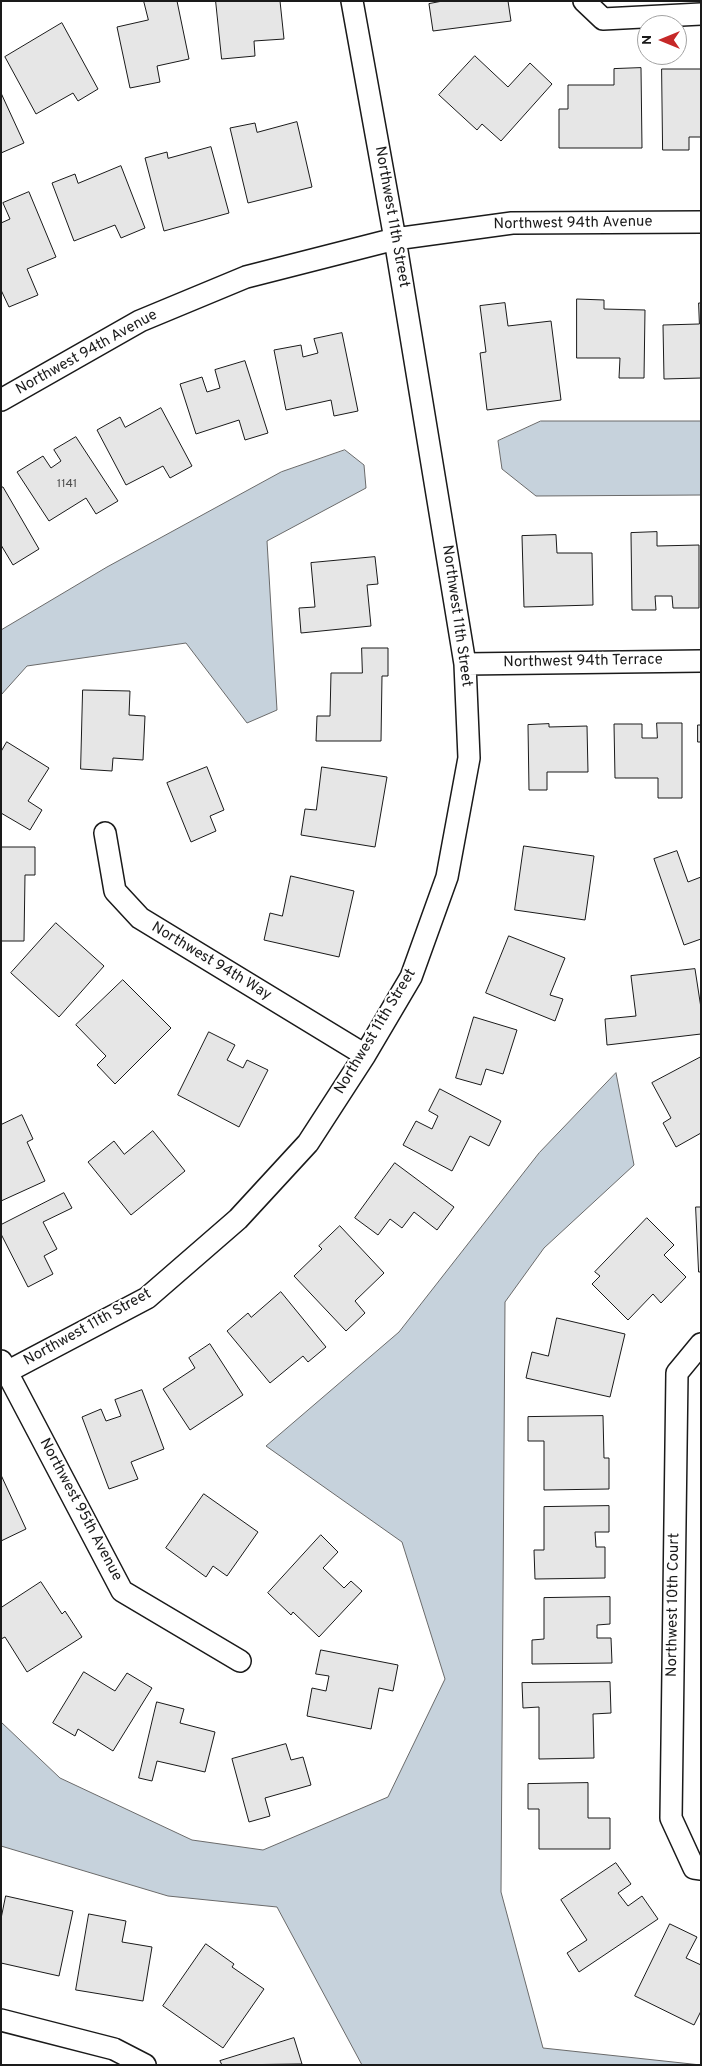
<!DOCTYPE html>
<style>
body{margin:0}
#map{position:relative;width:702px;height:2066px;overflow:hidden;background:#fff;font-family:Overpass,sans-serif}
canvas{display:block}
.frame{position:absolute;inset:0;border:2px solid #1a1a1a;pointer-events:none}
.north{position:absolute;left:637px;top:15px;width:50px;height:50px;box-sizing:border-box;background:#fff;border:1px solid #a3a3a3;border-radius:50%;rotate:270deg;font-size:14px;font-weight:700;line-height:20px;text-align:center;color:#1a1a1a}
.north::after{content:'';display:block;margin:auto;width:18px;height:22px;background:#c62828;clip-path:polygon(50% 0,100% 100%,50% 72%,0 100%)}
</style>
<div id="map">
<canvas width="702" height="2066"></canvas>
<div class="frame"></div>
<div class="north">N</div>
</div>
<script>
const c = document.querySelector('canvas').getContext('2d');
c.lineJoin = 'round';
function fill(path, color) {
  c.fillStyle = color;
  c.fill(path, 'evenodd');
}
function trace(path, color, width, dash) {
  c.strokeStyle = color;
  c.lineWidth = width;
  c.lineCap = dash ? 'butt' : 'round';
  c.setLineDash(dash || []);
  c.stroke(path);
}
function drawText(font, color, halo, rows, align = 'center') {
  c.font = font + ' Overpass,sans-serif';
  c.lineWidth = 4;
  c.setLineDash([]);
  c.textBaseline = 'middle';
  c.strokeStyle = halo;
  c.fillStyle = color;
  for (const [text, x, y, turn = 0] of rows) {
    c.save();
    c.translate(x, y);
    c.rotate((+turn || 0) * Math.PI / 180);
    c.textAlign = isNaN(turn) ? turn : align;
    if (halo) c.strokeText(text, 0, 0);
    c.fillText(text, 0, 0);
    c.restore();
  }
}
const water = new Path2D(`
 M 541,421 L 701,421 L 701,495 L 536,496 L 502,469 L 498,441 Z
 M 345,450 L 364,465 L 366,488 L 267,541 L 277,710 L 247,723 L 186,643 L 27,666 L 1,695 L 1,630 L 107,567 L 281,472 Z
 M 616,1073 L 634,1165 L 544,1248 L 505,1302 L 501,1892 L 543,2048 L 701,2065 L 362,2065 L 277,1907 L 168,1896 L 1,1846 L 1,1722 L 60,1778 L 192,1840 L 263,1850 L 388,1797 L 445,1679 L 402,1542 L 266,1446 L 399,1332 L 539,1153 Z`);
fill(water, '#c6d2dc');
trace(water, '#6a6a6a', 1);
const building = new Path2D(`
 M 144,1 L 177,1 L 189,59 L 157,66 L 160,82 L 130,88 L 117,27 L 148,20 Z
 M 216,1 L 280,1 L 284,39 L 254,41 L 255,56 L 222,59 Z
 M 443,1 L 508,1 L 511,21 L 433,31 L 429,4 Z
 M 62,23 L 98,89 L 78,101 L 73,93 L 36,114 L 5,57 Z
 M 475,56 L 508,87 L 530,63 L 552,84 L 501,141 L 482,124 L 477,130 L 439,95 Z
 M 641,68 L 642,148 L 559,148 L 559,109 L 568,109 L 568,85 L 614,85 L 614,69 Z
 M 662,69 L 701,69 L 701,137 L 689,137 L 689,150 L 663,150 Z
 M 1,93 L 24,143 L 1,153 Z
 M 297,122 L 312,187 L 248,203 L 230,128 L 255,123 L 257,132 Z
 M 211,147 L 229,213 L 164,231 L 145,158 L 167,152 L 168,158 Z
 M 121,166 L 145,228 L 121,238 L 115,225 L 74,241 L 52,183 L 75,174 L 78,183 Z
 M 29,192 L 56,257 L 27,269 L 38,295 L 9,307 L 1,290 L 1,223 L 10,219 L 3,203 Z
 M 577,299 L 604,300 L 604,309 L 645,310 L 644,378 L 619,378 L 620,358 L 577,358 Z
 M 505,303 L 508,326 L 551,321 L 561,400 L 487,410 L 480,353 L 486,352 L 480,306 Z
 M 699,303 L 701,303 L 701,378 L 664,379 L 663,325 L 699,324 Z
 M 342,333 L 358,411 L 334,416 L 331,400 L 286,410 L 274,350 L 301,345 L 303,357 L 318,353 L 314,339 Z
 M 245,361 L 268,433 L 245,440 L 239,420 L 196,434 L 180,384 L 202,377 L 207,392 L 220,388 L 215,370 Z
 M 161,408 L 192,466 L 170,478 L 163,466 L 126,485 L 97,430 L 120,417 L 125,427 Z
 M 76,437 L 118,501 L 96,514 L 86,498 L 49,521 L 17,472 L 43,456 L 51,468 L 61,461 L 54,450 Z
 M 1,487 L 3,487 L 39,549 L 13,565 L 1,545 Z
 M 657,532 L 657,546 L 699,545 L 699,608 L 673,608 L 672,596 L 655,596 L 656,610 L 632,610 L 631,533 Z
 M 556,535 L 557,553 L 592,553 L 593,605 L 524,607 L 522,536 Z
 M 375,557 L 378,584 L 367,585 L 371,626 L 301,633 L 299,608 L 315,607 L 311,563 Z
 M 362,648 L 388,648 L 388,676 L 382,676 L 381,741 L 316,741 L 317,716 L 330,716 L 331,673 L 362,673 Z
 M 83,690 L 130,691 L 129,715 L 145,716 L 143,760 L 113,758 L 112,771 L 81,769 Z
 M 657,723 L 682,723 L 682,798 L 658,798 L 658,778 L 615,778 L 614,724 L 642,724 L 642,738 L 657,738 Z
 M 549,724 L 549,727 L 587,726 L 588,772 L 547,772 L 547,790 L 529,790 L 528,725 Z
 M 698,725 L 701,725 L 701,742 L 698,742 Z
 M 7,742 L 49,768 L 28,801 L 42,810 L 30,830 L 1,813 L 1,752 Z
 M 207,767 L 224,810 L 210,816 L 216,831 L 191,842 L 167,783 Z
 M 322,767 L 387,777 L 375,847 L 301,835 L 305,809 L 316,810 Z
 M 524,846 L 594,856 L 585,920 L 515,910 Z
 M 1,847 L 35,847 L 35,875 L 25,875 L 24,941 L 1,941 Z
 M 677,851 L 688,882 L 701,877 L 701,939 L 684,945 L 654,859 Z
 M 291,876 L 354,891 L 339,957 L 264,940 L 270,913 L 282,916 Z
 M 56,923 L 104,966 L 59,1017 L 11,973 Z
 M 509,936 L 565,958 L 550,995 L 563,999 L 555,1021 L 486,993 Z
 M 695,969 L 701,1008 L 701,1034 L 607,1045 L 605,1019 L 636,1016 L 631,976 Z
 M 123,980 L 171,1028 L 115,1084 L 97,1065 L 106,1056 L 76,1025 Z
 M 474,1017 L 517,1030 L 503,1074 L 486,1069 L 481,1085 L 456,1078 Z
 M 209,1032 L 235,1045 L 227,1060 L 243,1068 L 247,1060 L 268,1070 L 239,1127 L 178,1095 Z
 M 701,1057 L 701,1133 L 676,1147 L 663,1123 L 671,1118 L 652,1083 Z
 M 440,1089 L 501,1121 L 489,1146 L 470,1136 L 452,1171 L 403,1145 L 416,1121 L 432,1129 L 438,1116 L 429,1111 Z
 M 22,1115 L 33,1139 L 27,1142 L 45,1181 L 1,1201 L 1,1125 Z
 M 153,1131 L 185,1171 L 131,1215 L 88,1162 L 114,1141 L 124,1154 Z
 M 395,1163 L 454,1207 L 437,1230 L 414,1212 L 402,1228 L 390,1219 L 378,1235 L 355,1218 Z
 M 64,1193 L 72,1208 L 43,1222 L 57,1249 L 44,1256 L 53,1274 L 28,1287 L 1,1234 L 1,1225 Z
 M 696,1207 L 701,1207 L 701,1272 L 699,1272 Z
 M 647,1218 L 674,1245 L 664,1255 L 686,1277 L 661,1303 L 653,1294 L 628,1320 L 592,1284 L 600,1276 L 595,1272 Z
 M 340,1226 L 384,1273 L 355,1301 L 365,1313 L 346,1331 L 294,1276 L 322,1249 L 319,1246 Z
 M 281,1292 L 326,1347 L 308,1362 L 303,1356 L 270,1383 L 227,1331 L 248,1313 L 251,1317 Z
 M 557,1318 L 625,1334 L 610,1397 L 526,1378 L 532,1352 L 548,1356 Z
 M 210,1344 L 243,1395 L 190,1430 L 163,1389 L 195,1368 L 189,1358 Z
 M 142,1390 L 164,1449 L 131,1462 L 138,1479 L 109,1489 L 82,1417 L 101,1409 L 106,1421 L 121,1416 L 115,1400 Z
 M 603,1416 L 604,1458 L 609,1458 L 609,1489 L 544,1490 L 544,1441 L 528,1441 L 528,1417 Z
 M 1,1475 L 26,1529 L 1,1541 Z
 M 204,1494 L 258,1532 L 227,1576 L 213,1566 L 206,1577 L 166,1548 Z
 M 609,1506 L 609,1532 L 595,1532 L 596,1547 L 605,1547 L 605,1578 L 535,1579 L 534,1550 L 544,1550 L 544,1507 Z
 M 321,1535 L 338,1552 L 323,1568 L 344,1588 L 351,1581 L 362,1591 L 319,1637 L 293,1612 L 291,1615 L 268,1593 Z
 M 41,1582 L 62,1614 L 65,1611 L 82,1637 L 27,1672 L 5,1637 L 1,1639 L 1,1608 Z
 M 610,1597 L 610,1624 L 597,1625 L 597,1638 L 611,1638 L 612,1663 L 532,1664 L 532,1640 L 544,1639 L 544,1598 Z
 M 321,1650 L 398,1665 L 393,1691 L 379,1688 L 371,1729 L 307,1716 L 312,1688 L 326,1691 L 329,1676 L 316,1674 Z
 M 84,1672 L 115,1691 L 127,1673 L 152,1688 L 113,1751 L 78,1729 L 75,1736 L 53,1723 Z
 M 610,1682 L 611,1713 L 593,1714 L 594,1758 L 539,1759 L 539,1707 L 523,1708 L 522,1683 Z
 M 157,1702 L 184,1709 L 180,1723 L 215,1732 L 205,1772 L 157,1761 L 152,1781 L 139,1778 Z
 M 286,1744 L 291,1760 L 303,1757 L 311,1785 L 265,1798 L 270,1816 L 249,1822 L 232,1759 Z
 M 588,1783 L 588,1818 L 610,1818 L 610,1849 L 539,1849 L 539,1809 L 528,1809 L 528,1784 Z
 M 616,1863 L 631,1884 L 618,1893 L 628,1906 L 642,1896 L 658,1919 L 579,1972 L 567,1953 L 587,1940 L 561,1900 Z
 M 6,1896 L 73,1911 L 59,1976 L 1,1963 L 1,1919 Z
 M 89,1914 L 126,1921 L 122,1942 L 152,1947 L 143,2001 L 76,1990 Z
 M 670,1924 L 697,1937 L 686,1958 L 701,1965 L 701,2011 L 694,2025 L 635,1996 Z
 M 206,1944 L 234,1964 L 232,1967 L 264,1989 L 223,2048 L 163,2006 Z
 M 294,2038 L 302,2064 L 222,2065 L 220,2061 Z`);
fill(building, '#e6e6e6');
trace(building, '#1a1a1a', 1);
const street = new Path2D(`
 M 584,1 L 603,19 L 701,14
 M 1,400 L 140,321 L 246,277 L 395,239 L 512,223 L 701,222
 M 465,664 L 701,661
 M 105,833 L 115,891 L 140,918 L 365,1055
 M 701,1344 L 677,1373 L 671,1818 L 694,1868 L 701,1869
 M 1,1361 L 122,1591 L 240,1661
 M 1,1375 L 147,1298 L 238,1219 L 308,1143 L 365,1055 L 411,977 L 447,877 L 469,758 L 465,664 L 395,239 L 352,1
 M 1,2020 L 114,2049 L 145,2065`);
trace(street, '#1a1a1a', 24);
trace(street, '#fff', 21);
drawText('12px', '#4d4d4d', null, [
 ["1141",67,485]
]);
drawText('15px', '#1a1a1a', '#fff', [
 ["Northwest 11th Street",391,217,80],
 ["Northwest 94th Avenue",573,224,-1],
 ["Northwest 94th Avenue",87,353,-29],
 ["Northwest 11th Street",456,616,82],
 ["Northwest 94th Terrace",583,662,-1],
 ["Northwest 94th Way",211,962,31],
 ["Northwest 11th Street",376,1032,-59],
 ["Northwest 11th Street",88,1328,-29],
 ["Northwest 95th Avenue",80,1510,62],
 ["Northwest 10th Court",674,1605,-89]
]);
</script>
